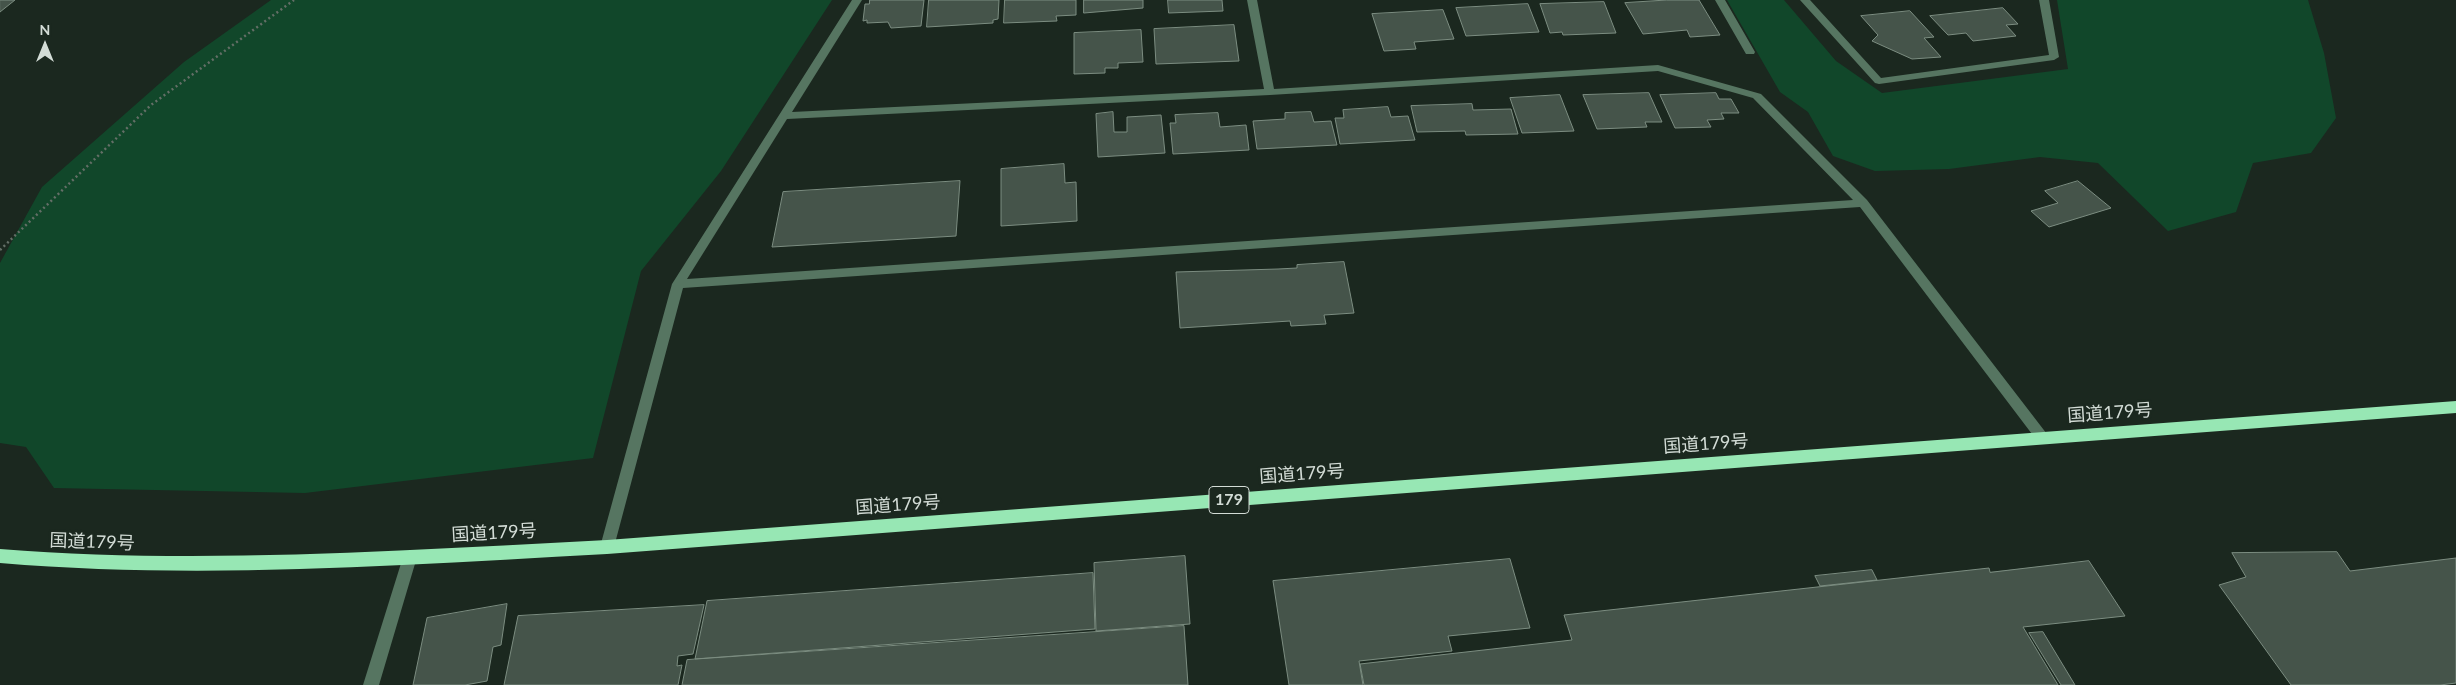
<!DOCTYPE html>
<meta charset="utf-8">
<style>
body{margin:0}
#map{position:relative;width:2456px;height:685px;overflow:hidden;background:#1b281f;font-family:Lato,sans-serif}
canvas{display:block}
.north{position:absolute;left:20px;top:20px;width:50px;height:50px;-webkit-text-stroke:4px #1b281f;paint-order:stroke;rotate:0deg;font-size:14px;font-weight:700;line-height:20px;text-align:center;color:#d3dcd6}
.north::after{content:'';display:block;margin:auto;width:18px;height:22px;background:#d3dcd6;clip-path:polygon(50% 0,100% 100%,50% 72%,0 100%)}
</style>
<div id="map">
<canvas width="2456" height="685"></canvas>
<div class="north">N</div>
</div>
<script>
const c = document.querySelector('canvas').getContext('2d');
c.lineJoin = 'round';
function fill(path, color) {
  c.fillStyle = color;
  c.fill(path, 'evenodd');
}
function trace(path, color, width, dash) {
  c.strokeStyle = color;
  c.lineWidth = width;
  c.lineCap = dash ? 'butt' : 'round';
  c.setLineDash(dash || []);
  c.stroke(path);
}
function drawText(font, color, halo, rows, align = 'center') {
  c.font = font + ' Lato,"Noto Sans JP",sans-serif';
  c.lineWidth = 5;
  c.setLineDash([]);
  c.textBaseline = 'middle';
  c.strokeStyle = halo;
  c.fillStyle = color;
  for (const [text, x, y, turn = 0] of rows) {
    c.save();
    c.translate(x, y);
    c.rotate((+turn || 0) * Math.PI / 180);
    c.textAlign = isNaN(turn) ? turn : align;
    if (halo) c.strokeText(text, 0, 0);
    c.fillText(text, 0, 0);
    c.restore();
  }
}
fill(new Path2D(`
 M 271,0 L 832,0 L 721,171 L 641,271 L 593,458 L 305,493 L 54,488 L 26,447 L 0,443 L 0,263 L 42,187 L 184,62 Z
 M 1727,0 L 1784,0 L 1836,61 L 1882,93 L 2068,69 L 2057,0 L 2308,0 L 2324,53 L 2336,118 L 2311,153 L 2253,163 L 2236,212 L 2168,231 L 2098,163 L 2040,157 L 1949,169 L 1875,171 L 1833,156 L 1808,112 L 1780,92 Z`), '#11472a');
const building = new Path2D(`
 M 0,0 L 15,0 L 0,12 Z
 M 870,0 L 924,0 L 921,26 L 891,28 L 888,22 L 867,23 L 867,20 L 863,21 L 865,4 L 869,4 Z
 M 929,0 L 999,0 L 998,19 L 993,20 L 993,23 L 927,27 Z
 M 1005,0 L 1076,0 L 1076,15 L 1056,16 L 1057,21 L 1004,23 Z
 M 1084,0 L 1143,0 L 1143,8 L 1084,13 Z
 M 1168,0 L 1222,0 L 1223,11 L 1169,13 Z
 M 1667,0 L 1699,0 L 1720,35 L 1690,37 L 1687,30 L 1643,34 L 1625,3 Z
 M 1604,2 L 1616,33 L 1563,35 L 1562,32 L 1550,33 L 1540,4 Z
 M 1528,4 L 1539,32 L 1466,36 L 1456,8 Z
 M 2003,8 L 2018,24 L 2006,25 L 2016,36 L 1973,41 L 1966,33 L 1948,35 L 1930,16 Z
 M 1443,10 L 1454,39 L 1414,42 L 1416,49 L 1384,51 L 1372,14 Z
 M 1910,11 L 1934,37 L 1924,38 L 1941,57 L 1912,59 L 1872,41 L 1878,35 L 1861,16 Z
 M 1234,25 L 1239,61 L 1156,64 L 1154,29 Z
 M 1141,30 L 1143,62 L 1118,63 L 1118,68 L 1105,68 L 1105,73 L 1074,74 L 1074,33 Z
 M 1649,93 L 1662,122 L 1645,122 L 1647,127 L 1597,129 L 1583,95 Z
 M 1716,93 L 1719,99 L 1731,99 L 1739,113 L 1721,113 L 1724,119 L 1707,120 L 1711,127 L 1675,128 L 1660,95 Z
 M 1560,95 L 1574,131 L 1522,133 L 1510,98 Z
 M 1472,104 L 1473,110 L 1511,109 L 1518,134 L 1466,135 L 1465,131 L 1417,132 L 1411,106 Z
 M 1388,107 L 1391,117 L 1408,116 L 1415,140 L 1340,144 L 1335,118 L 1344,118 L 1343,110 Z
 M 1113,112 L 1114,132 L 1127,132 L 1127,117 L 1161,115 L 1165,153 L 1098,157 L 1096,114 Z
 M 1311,112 L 1314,122 L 1331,121 L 1337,145 L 1257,149 L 1253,121 L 1285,119 L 1285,113 Z
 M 1218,113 L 1220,127 L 1246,125 L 1249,150 L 1173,154 L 1170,123 L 1176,123 L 1175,115 Z
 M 1064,164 L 1065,183 L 1076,182 L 1077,221 L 1001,226 L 1001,169 Z
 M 960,181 L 956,236 L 772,247 L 783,192 Z
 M 2078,181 L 2111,208 L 2049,227 L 2031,211 L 2058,203 L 2045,191 Z
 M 1344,262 L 1354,313 L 1324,315 L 1326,324 L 1291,326 L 1290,321 L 1180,328 L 1176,272 L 1278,269 L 1297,268 L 1297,265 Z
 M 2337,552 L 2350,571 L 2456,558 L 2456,683 L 2440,685 L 2291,685 L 2219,585 L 2246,577 L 2232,553 Z
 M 1185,556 L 1190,624 L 1096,631 L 1094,563 Z
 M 1510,559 L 1530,628 L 1448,636 L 1452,651 L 1359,661 L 1363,685 L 1289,685 L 1273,581 Z
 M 2089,561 L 2125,616 L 2023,627 L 2058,685 L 1364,685 L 1360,664 L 1572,640 L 1564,615 L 1989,568 L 1990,572 Z
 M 1872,570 L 1877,580 L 1820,586 L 1815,576 Z
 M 1093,573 L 1095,629 L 695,659 L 707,601 Z
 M 507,604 L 501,645 L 493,647 L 487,681 L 465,685 L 413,685 L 427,618 Z
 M 704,605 L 693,654 L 678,656 L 677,666 L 682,665 L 678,685 L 504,685 L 518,616 Z
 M 1184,626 L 1188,685 L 682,685 L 687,660 Z
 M 2043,632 L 2075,685 L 2061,685 L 2029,633 Z`);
fill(building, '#45544a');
trace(building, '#7c8d81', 1);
trace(new Path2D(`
 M 0,250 L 151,105 L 294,0`), '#646f67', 2.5, [2, 3]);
fill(new Path2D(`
 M 852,0 L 862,0 L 792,112 L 1264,89 L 1247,0 L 1257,0 L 1274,89 L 1658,65 L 1761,94 L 1867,200 L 2050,438 L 2048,442 L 2038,442 L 1860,207 L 683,288 L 614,547 L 612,551 L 607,553 L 602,551 L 600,547 L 672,284 ZM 1658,71 L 1753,98 L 1853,200 L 687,279 L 787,119 L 1270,95 Z
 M 1715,0 L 1725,0 L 1755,52 L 1754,54 L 1746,54 Z
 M 1800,0 L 1810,0 L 1881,78 L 2049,55 L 2039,0 L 2049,0 L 2059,57 L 2054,60 L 1879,84 L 1875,83 Z
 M 410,551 L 415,553 L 417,557 L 379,685 L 363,685 L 403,557 L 405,553 Z`), '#567561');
fill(new Path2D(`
 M 2456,401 L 2456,413 L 607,554 C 406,565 201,580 0,563 L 0,549 C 201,565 406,550 607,540 Z`), '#97e7b4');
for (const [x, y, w] of [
 [1229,500,40]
]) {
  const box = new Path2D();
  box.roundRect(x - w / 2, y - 13.5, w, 27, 4);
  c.fillStyle = '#1b281f';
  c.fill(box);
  trace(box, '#d3dcd6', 1);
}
drawText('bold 16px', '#d3dcd6', null, [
 ["179",1229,500]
]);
drawText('18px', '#d3dcd6', '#1b281f', [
 ["国道179号",2110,413,-4],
 ["国道179号",1706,444,-4],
 ["国道179号",1302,474,-4],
 ["国道179号",898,505,-4],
 ["国道179号",494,533,-3],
 ["国道179号",92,542,2]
]);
</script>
